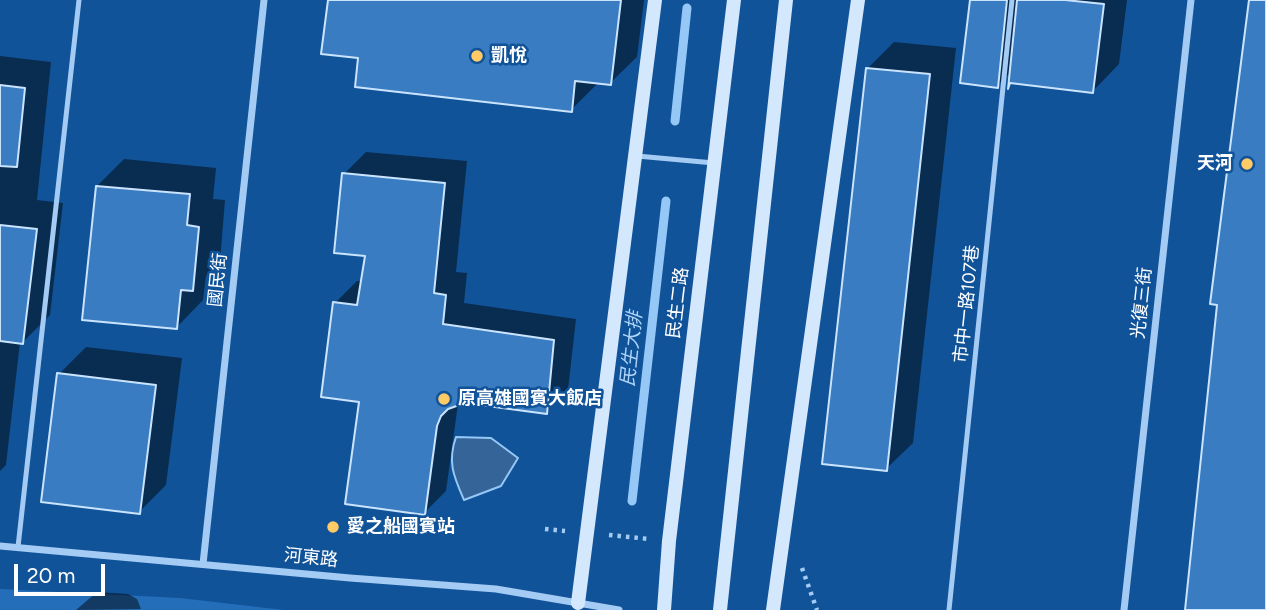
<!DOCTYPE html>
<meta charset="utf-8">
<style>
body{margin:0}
#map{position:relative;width:1266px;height:610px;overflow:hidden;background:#115399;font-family:Figtree,sans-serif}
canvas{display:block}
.scale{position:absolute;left:14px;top:564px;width:91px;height:32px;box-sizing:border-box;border:4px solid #fff;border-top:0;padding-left:9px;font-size:21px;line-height:24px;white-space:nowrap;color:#fff;-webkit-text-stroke:5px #115399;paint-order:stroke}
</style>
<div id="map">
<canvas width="1266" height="610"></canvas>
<div class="scale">20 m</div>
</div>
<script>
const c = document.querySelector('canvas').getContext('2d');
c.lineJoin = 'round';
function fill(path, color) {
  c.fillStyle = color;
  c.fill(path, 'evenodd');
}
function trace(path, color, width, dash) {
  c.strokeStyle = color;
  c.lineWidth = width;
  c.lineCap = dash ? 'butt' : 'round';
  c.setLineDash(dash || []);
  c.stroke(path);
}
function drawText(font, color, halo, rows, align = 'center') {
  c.font = font + ' Figtree,"Noto Sans TC",sans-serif';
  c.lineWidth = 5;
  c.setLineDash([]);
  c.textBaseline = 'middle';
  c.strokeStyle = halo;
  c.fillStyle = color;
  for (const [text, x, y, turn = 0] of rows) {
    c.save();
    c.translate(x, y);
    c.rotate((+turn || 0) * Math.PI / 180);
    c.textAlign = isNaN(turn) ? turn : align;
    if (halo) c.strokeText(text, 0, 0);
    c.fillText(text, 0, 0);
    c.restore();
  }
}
fill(new Path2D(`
 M 0,589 L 180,598 L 284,610 L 0,610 Z`), '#246db8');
const water = new Path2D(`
 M 456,437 L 491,438 L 518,458 L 501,486 L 464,500 C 454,477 447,462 456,437 Z`);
fill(water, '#356598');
trace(water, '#95c7f7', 2);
fill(new Path2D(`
 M 329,0 L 644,0 L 637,57 L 610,83 L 598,83 L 571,110 L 360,56 Z
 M 972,0 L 1127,0 L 1119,64 L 1093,91 L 1013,82 L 1010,85 L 1012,71 L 997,86 Z
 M 894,42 L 956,48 L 913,443 L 886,469 L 867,69 Z
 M 0,56 L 51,62 L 37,200 L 63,203 L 50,315 L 23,342 L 20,342 L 6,465 L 0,471 Z
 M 366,152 L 467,161 L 456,272 L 467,273 L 464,303 L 576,319 L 568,390 L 546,412 L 465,401 L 458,404 L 446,491 L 424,513 L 361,400 L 335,303 L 357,281 L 362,281 L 367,255 L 344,174 Z
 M 124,159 L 216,168 L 213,199 L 225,200 L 220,262 L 206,276 L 203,300 L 177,327 L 97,186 Z
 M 86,347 L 182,358 L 166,485 L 139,512 L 59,374 Z
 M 97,592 L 128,594 L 137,599 L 141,609 L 76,610 Z`), '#0007');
trace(new Path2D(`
 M 675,121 L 687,8
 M 632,501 L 666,201`), '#95c7f7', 9);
const building = new Path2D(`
 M 328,0 L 621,0 L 611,85 L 575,81 L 572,112 L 355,87 L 358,58 L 321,54 Z
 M 970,0 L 1007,0 L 998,88 L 960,83 Z
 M 1017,0 L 1065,0 L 1104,4 L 1093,93 L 1010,83 L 1008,89 Z
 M 1249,0 L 1266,0 L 1266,610 L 1185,610 L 1217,305 L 1210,304 Z
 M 866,68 L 930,74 L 887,471 L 822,464 Z
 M 0,85 L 25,88 L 17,167 L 0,166 Z
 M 342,173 L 445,183 L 434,293 L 446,295 L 443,324 L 554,340 L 547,414 L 465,403 L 448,409 L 441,416 L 437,426 L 425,515 L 345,504 L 359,402 L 321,397 L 333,302 L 357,305 L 365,256 L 334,253 Z
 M 96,186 L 190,194 L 187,225 L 199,227 L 193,291 L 181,290 L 177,329 L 82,320 Z
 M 0,225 L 37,229 L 23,344 L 0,341 Z
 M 57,373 L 156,385 L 140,514 L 41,502 Z`);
fill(building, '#3a7cc1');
trace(building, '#cbe4fe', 2);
trace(new Path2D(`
 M 545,529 L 565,531
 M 609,535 L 649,539
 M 802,568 L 817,610`), '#a3cbf4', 4.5, [3.5, 5]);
trace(new Path2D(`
 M 637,156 L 714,163
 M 18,547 L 79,0
 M 949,610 L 1012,0`), '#a3cbf4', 5);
trace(new Path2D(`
 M 0,546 L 350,578 L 496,589 L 619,610
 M 203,564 L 264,0
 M 1124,610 L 1191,0`), '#a3cbf4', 7);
trace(new Path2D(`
 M 578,603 L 655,0
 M 664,610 L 669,541 L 734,0
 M 720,610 L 786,0
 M 773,610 L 858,0`), '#d3e7fd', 14);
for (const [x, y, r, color] of [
 [477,56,7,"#ffcb66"],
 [1247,164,7,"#ffcb66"],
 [444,399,7,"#ffcb66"],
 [333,527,7,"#ffcb66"]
]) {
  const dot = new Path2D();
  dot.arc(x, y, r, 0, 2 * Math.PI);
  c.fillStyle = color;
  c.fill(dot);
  trace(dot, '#115399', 2.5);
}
drawText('bold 18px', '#fff', '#115399', [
 ["凱悅",491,56],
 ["天河",1233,164,"right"],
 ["原高雄國賓大飯店",458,399],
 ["愛之船國賓站",347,527]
], 'left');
drawText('18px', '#fff', '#115399', [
 ["國民街",218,280,-84],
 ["民生二路",678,303,-83],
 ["光復三街",1142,303,-84],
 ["市中一路107巷",967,304,-84],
 ["河東路",311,558,6]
]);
drawText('italic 19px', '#afd5fa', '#115399', [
 ["民生大排",632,349,-84]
]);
</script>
